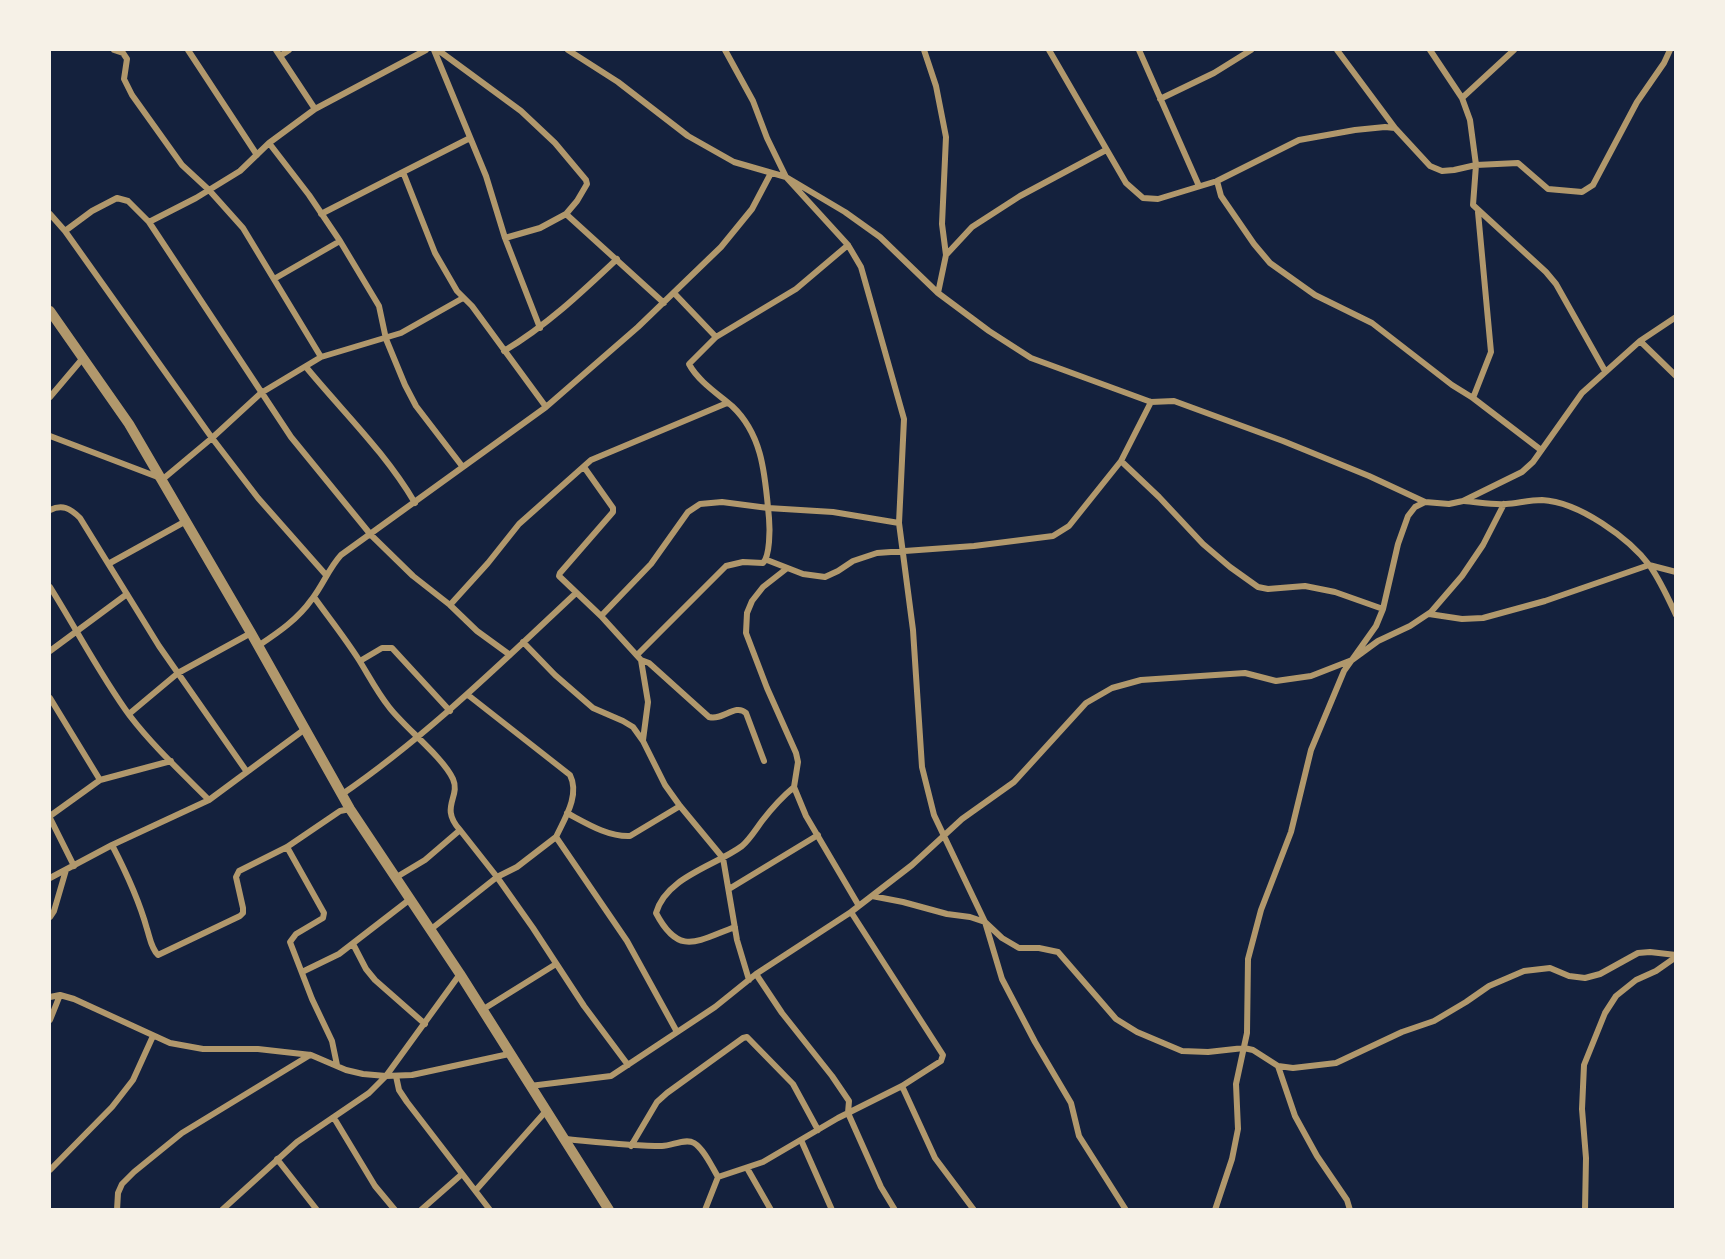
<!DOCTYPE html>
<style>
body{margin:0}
#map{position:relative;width:1725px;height:1259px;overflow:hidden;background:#14213d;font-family:Overpass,sans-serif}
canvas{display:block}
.frame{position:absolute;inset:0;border:51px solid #f6f1e7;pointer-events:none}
</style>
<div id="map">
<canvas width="1725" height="1259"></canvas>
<div class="frame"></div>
</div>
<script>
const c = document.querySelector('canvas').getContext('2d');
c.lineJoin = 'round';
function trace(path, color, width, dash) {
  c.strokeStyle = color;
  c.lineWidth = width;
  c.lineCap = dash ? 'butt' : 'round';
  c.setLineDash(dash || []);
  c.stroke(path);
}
trace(new Path2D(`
 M 114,50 L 123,53 L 127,59 L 124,79 L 132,95 L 182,165 L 209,190 L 243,228 L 321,357
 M 188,50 L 257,155
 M 276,50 L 315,109
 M 434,50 L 486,176 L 505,238 L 540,328
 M 438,50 L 521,111 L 555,143 L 586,180 L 587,184 L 577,201 L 566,214
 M 568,50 L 618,82 L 688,136 L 734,162 L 786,177 L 845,212 L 880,237 L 938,293 L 989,331 L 1031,358 L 1151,402 L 1174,401 L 1283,441 L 1369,476 L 1425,502
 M 725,50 L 753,101 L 767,138 L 786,177 L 848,245 L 861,267 L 904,419 L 899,523 L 913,630 L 922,767 L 934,815 L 985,922 L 1002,979 L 1035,1042 L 1071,1103 L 1079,1136 L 1126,1210
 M 924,50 L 936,86 L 946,137 L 942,224 L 946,255
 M 1049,50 L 1126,183 L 1143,198 L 1158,199 L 1217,181 L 1221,196 L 1254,244 L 1270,263 L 1315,295 L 1372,323 L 1452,385 L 1473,398 L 1541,450
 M 1139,50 L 1199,186
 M 1337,50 L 1395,128
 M 1430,50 L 1462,98 L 1470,120 L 1476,165 L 1473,205 L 1546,272 L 1556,284 L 1605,371
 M 280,56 L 289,50
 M 1462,98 L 1514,50
 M 1160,99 L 1214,73 L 1251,50
 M 470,138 L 403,172 L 435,253 L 457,291 L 472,306 L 546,407
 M 269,143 L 309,195 L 340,241
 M 1217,181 L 1299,140 L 1355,130 L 1385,127 L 1395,128 L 1430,166 L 1442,171 L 1454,170 L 1476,165 L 1518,163 L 1548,189 L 1582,192 L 1593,185 L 1637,102 L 1664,63 L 1670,50
 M 50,214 L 65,231 L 212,438 L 258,498 L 326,575
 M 321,214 L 403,172
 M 149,222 L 291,437 L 371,535 L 413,576 L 450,605 L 477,631 L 510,655
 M 65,231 L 92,211 L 117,198 L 128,201 L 149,222 L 196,198 L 240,171 L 269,143 L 315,109 L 426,50
 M 505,238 L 540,228 L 566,214 L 664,303
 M 274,279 L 340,241 L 379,306 L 386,339 L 405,385 L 416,406 L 462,466
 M 674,293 L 716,337
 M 938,293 L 946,255 L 972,227 L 1020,196 L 1106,150
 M 1640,341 L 1676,376
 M 504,351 C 546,326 581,293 617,259
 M 306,367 C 343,412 385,452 415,503
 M 50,397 L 83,358
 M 1473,398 L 1491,352 L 1478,212
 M 1151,402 L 1121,461 L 1159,497 L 1203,544 L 1230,567 L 1258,587 L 1268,589 L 1305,586 L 1335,592 L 1383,609
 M 50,436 L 163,479 L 212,438 L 261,393 L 321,357 L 401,333 L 463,298
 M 584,467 L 613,508 L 613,512 L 560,573 L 559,576 L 601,616 L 641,660 L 648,702 L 643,740
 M 1464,501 C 1478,502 1492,505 1506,504 C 1518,503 1530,500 1542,500 C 1579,502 1629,538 1650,566 C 1661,582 1668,598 1676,615
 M 50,510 C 62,504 70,508 80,518 L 159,646 L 247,772
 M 767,560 L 803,574 L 825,577 L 838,571 L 853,561 L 877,553 L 974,546 L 1053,536 L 1069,526 L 1121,461
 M 110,563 L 186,521
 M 786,569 L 763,587 L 752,601 L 747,613 L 746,633 L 767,688 L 796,753 L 798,762 L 794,787
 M 50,587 C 77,630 100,675 130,716 C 153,746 182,773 209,800
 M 314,597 C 329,618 345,638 359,660 C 369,676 377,692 389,707 C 404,727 443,757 453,779 C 461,797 439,807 460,830
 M 450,605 L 488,563 L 519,524 L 591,460 L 727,403
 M 1429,614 L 1462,619 L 1483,618 L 1545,601 L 1649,565 L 1676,572
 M 601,616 L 651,564 L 688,512 L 700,504 L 722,502 L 768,508 L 833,512 L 899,523
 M 523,642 L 555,675 L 593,708 L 623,721 L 633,727 L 643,741 L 665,785 L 680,806 L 723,858 L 737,940 L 749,980
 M 258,646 C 279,632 298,619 312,599 C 323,585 329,568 341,555 L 546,407 L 638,327 L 721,247 L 752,209 L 771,173
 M 50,651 L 127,594
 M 637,655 L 726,566 L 743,562 L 763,563 C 770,556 770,529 769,518 C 765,478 764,436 732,406 C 718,394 698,381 689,364 L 716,337 L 796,289 L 848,245
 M 641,660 L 649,663 L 709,717 C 723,721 735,703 746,713 L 764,761
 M 360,661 L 382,648 L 392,648 L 450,711
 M 468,695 L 570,775 C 580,795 565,818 556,837
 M 50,698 L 100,780
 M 129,714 L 178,673 L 251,633
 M 341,795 C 427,736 500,664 576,593
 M 567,813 C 586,823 608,837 630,836 L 680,806
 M 50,816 L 100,780 L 171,761
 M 50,818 L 74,866
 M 112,845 C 126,872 139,900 147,929 C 150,938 151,948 158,955 L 240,916 L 243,913 L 243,908 L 236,877 L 239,871 L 287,847 L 340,811 L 350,809
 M 287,847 L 324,913 L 323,918 L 296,934 L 290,942 L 312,999 L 332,1041 L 337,1065
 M 50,878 L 112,845 L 209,800 L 305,729
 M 395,878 L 425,860 L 460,830 L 497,877 L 533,928 L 584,1006 L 628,1065
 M 729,889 L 818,835
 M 872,896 L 903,902 L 947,914 L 970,917 L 985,922 L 1002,938 L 1019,948 L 1039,948 L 1058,952 L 1116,1019 L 1137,1032 L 1182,1051 L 1208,1052 L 1244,1048 L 1253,1050 L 1278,1066 L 1293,1068 L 1336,1063 L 1402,1032 L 1434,1021 L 1466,1002 L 1489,986 L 1524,971 L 1550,968 L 1569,976 L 1585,978 L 1600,974 L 1638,953 L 1650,952 L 1676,955
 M 50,917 L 54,911 L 66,870
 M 735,927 C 697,941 679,957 656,913 C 666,877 715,866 742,846 C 750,839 756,829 762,821 C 772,808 782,797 794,787 L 806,816 L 859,906
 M 430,930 L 497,877 L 517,867 L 556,837 L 627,941 L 677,1032
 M 353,944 L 366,969 L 375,980 L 425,1024
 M 302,972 L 339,954 L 409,900
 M 756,974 L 782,1013 L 832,1076 L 849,1101 L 848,1113 L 881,1187 L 895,1210
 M 50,997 L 60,995 L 74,999 L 170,1043 L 203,1049 L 258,1049 L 311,1055 L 346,1070 L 363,1074 L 386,1076 L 412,1075 L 509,1054
 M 482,1010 L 556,964
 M 50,1020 L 60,995
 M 1278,1066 L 1295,1116 L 1317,1156 L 1347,1200 L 1350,1210
 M 396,1076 L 399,1090 L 407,1102 L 490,1210
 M 530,1086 L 611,1076 L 715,1007 L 756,974 L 851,912 L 912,865 L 962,819 L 1014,782 L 1086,703 L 1112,688 L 1141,680 L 1245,673 L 1276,681 L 1311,676 L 1352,660 L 1378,641 L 1410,626 L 1431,612 L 1462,576 L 1483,545 L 1504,504
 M 902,1086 L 935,1158 L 974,1210
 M 334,1118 L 375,1186 L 395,1210
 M 565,1139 C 597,1142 630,1146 662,1146 C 672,1146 685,1138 694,1143 C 704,1149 712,1167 718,1177 L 705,1210
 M 801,1140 L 832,1210
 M 631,1146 L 657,1102 L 667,1093 L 743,1038 L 747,1037 L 793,1084 L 818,1130
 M 277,1159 L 317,1210
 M 747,1168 L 771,1210
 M 50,1170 L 112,1107 L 133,1080 L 153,1036
 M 718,1177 L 763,1162 L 838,1118 L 902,1086 L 941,1061 L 943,1055 L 851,912
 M 476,1190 L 546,1111
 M 117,1210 L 118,1193 L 122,1184 L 134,1172 L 182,1133 L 310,1055
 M 222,1210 L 297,1142 L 369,1093 L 386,1076 L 460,974
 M 421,1210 L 462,1174
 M 1215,1210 L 1232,1159 L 1238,1129 L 1236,1084 L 1247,1033 L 1248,959 L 1261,910 L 1291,832 L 1311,750 L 1344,671 L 1376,626 L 1383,609 L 1398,544 L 1408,516 L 1415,507 L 1425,502 L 1449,504 L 1463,501 L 1522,472 L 1533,462 L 1582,393 L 1640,341 L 1676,317
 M 1585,1210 L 1586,1158 L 1582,1109 L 1584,1065 L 1605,1013 L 1616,996 L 1636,980 L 1656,971 L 1676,957`), '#b1986c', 6);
trace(new Path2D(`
 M 50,311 L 129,424 L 251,633 L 350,809 L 460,974 L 609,1210`), '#b1986c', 10);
</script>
